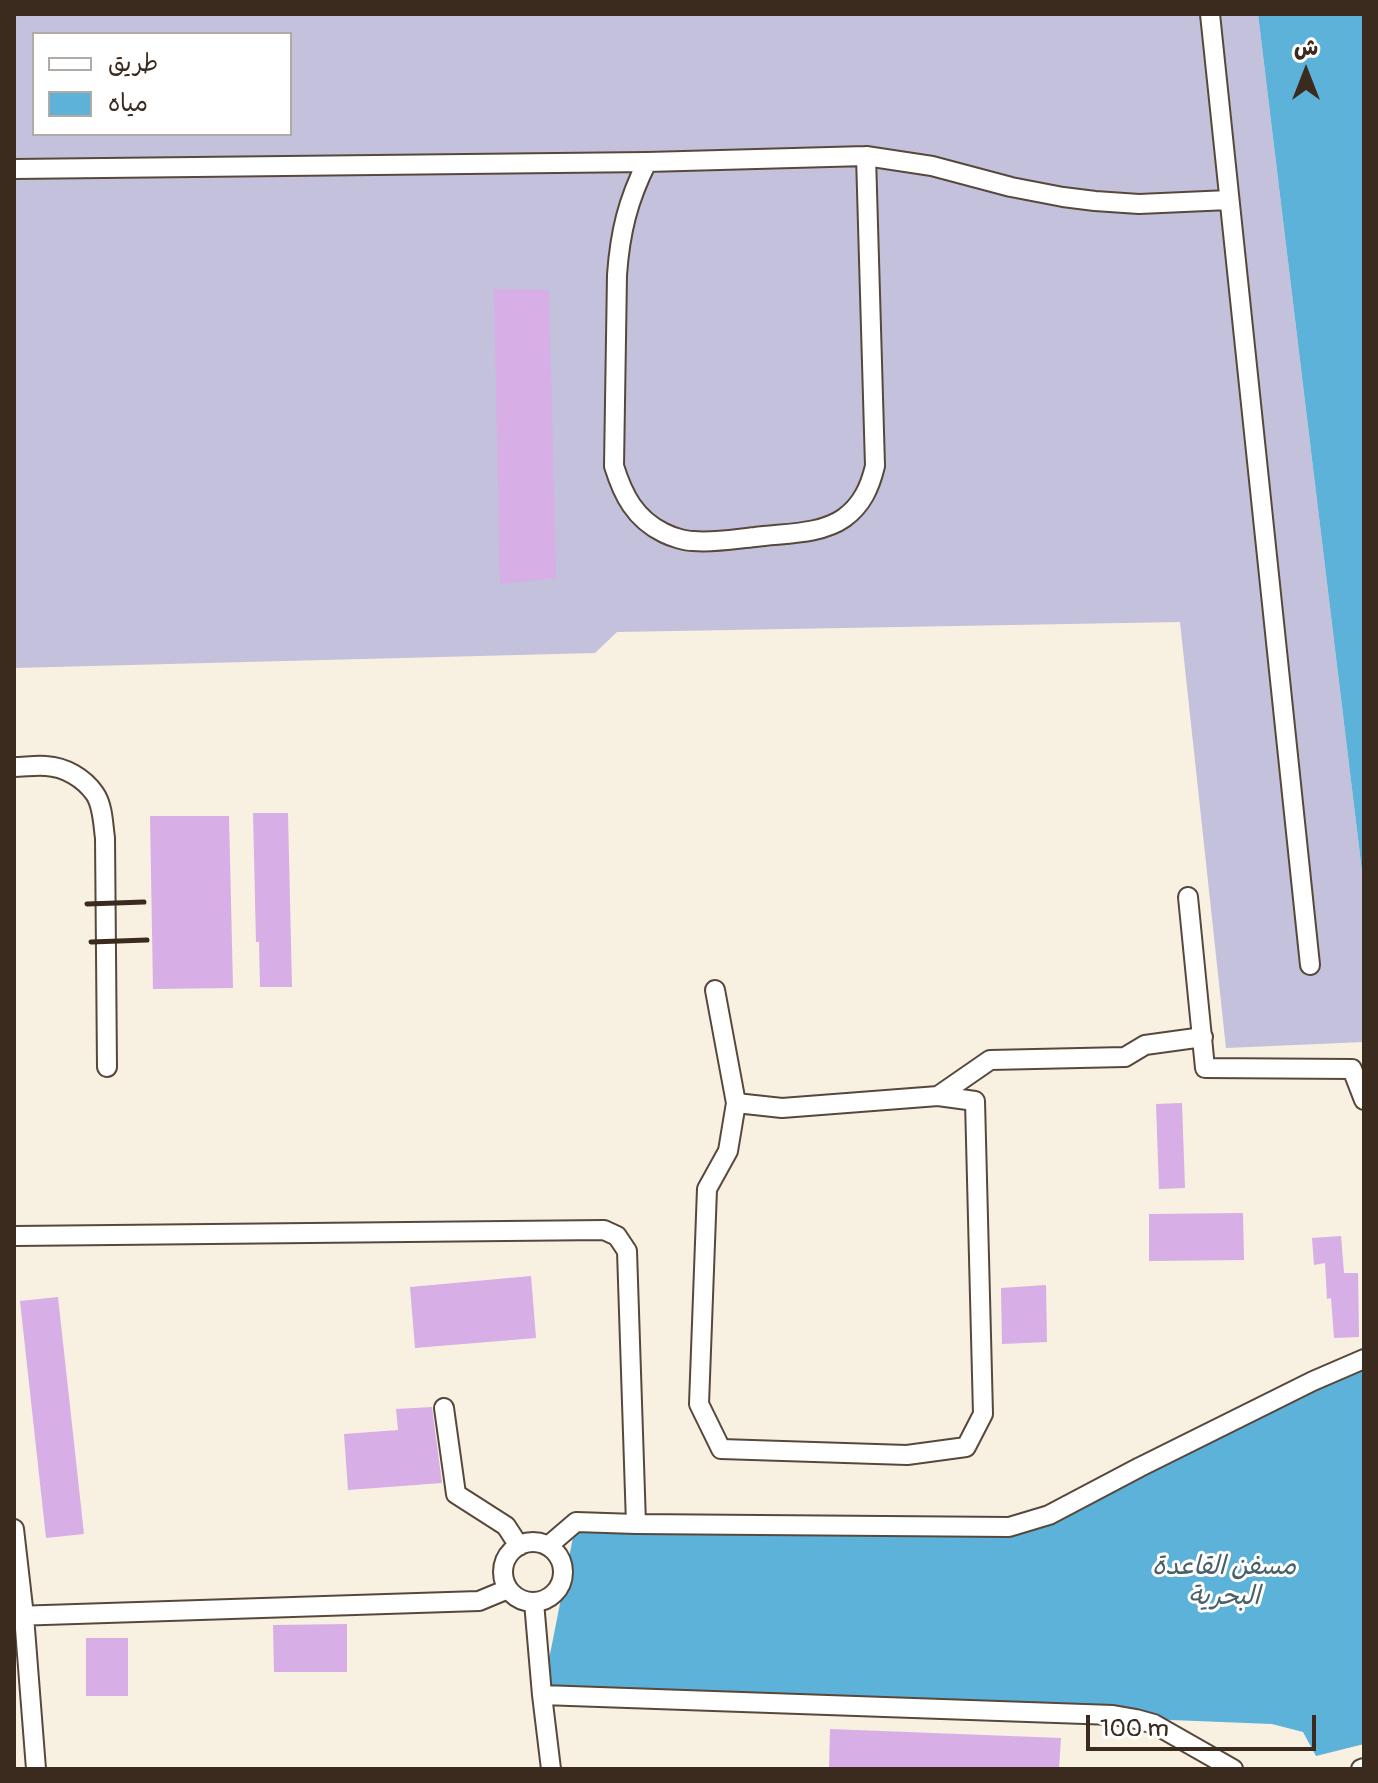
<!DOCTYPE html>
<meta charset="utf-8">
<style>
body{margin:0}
#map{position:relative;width:1378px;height:1783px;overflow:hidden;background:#f8f0e0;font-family:Pangolin,"Playpen Sans Arabic",sans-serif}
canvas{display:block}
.frame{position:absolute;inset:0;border:16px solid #3b2a1e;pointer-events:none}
.legend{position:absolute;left:32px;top:32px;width:260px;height:104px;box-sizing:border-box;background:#fff;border:2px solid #b1aaa5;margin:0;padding:10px 14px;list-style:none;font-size:24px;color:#3b2a1e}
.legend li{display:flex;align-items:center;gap:16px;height:40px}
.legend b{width:40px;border:2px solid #b1aaa5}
.north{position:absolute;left:1266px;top:32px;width:80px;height:80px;-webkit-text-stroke:6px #fff;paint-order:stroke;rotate:0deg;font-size:22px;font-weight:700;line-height:32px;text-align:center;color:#3b2a1e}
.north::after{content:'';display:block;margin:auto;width:28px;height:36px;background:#3b2a1e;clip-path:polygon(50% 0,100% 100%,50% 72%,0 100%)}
.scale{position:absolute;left:1086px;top:1715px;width:230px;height:36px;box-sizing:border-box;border:4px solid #3b2a1e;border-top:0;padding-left:10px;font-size:24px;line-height:28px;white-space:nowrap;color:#3b2a1e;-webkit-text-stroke:6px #fff;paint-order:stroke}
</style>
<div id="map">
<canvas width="1378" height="1783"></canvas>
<div class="frame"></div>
<ul class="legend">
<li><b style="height:10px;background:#fff"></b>طريق</li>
<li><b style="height:22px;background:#5cb2d9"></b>مياه</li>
</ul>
<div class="north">ش</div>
<div class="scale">100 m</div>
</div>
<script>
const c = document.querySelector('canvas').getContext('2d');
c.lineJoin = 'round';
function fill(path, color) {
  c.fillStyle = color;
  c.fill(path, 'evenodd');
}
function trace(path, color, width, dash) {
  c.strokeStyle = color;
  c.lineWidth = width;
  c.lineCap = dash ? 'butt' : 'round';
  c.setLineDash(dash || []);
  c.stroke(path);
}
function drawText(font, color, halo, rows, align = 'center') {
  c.font = font + ' Pangolin,"Playpen Sans Arabic",sans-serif';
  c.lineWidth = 6;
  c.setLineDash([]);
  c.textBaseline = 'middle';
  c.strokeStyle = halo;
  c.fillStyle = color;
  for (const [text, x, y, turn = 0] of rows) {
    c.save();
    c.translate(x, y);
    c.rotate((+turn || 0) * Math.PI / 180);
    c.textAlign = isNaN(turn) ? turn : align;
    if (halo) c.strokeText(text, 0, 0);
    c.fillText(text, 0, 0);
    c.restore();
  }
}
fill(new Path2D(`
 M 14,14 L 1258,14 L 1364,888 L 1364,1042 L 1226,1048 L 1180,622 L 617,632 L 595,653 L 14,668 ZM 34,34 L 290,34 L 290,134 L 34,134 Z`), '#c3c1db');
fill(new Path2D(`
 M 1258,14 L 1364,14 L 1364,888 Z
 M 1364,1359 L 1364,1744 L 1316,1756 L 1303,1732 L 1272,1724 L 542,1695 L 576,1522 L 1009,1527 Z`), '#5cb2d9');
fill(new Path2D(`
 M 494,289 L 549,290 L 556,578 L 500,584 Z
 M 253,813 L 288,813 L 292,987 L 260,987 L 259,942 L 256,942 Z
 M 150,816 L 229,816 L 233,988 L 153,989 Z
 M 1182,1103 L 1185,1188 L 1159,1189 L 1156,1104 Z
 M 1243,1213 L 1244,1260 L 1149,1261 L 1149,1214 Z
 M 1341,1236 L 1344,1273 L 1358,1273 L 1359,1337 L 1334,1338 L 1331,1298 L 1327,1299 L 1325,1263 L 1314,1265 L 1312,1238 Z
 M 531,1276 L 536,1338 L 415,1348 L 410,1287 Z
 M 1046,1285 L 1047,1342 L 1002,1344 L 1001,1288 Z
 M 58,1297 L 84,1534 L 46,1538 L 20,1301 Z
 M 432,1407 L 442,1483 L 348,1490 L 344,1434 L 398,1430 L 396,1409 Z
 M 347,1624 L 347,1672 L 274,1672 L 273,1625 Z
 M 86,1638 L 128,1638 L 128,1696 L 86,1696 Z
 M 830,1729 L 1061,1738 L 1059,1769 L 829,1769 Z`), '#d7aee6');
const minor = new Path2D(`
 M 1210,14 L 1310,965
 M 647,162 C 628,200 620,232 617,275 L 614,466 C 623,495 635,519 664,533 C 672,537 685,541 693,541 C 714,543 735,539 755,537 C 783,533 820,535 844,518 C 862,505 870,487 875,466 L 866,156
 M 14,169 L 647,162 L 866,156 L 932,166 L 1011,187 L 1063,197 L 1095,201 L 1139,204 L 1229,200
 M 14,767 C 24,767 36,765 46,766 C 65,767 84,778 95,794 C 103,806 103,824 105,838 L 107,1067
 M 1188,897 L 1205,1068 L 1352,1069 L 1364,1100
 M 715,990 L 736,1103 L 782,1108 L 938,1096 L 990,1060 L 1125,1057 L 1145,1045 L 1203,1037
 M 736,1103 L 728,1151 L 707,1189 L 699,1404 L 721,1449 L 907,1455 L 966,1447 L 983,1414 L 975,1101 L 938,1096
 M 14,1236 L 604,1230 L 617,1236 L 627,1251 L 636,1524
 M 444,1408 L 456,1494 L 506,1526 L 519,1546
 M 14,1529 L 24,1616 L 36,1769
 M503 1572a30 30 0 1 1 60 0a30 30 0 1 1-60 0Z
 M 548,1546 L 576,1522 L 636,1524 L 1009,1527 L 1049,1515 L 1140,1467 L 1313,1381 L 1364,1359
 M 534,1602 L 542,1695 L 1113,1715 L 1136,1719 L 1154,1724 L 1233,1769
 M 14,1616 L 479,1601 L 508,1589
 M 542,1695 L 551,1769
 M 1361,1769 L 1364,1768`);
trace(minor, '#57483b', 22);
trace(minor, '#fff', 18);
trace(new Path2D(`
 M 87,904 L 144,902
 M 91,942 L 147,940`), '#3b2a1e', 5);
drawText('italic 26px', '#486069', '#fff', [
 ["مسفن القاعدة",1224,1567],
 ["البحرية",1224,1597]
]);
</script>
